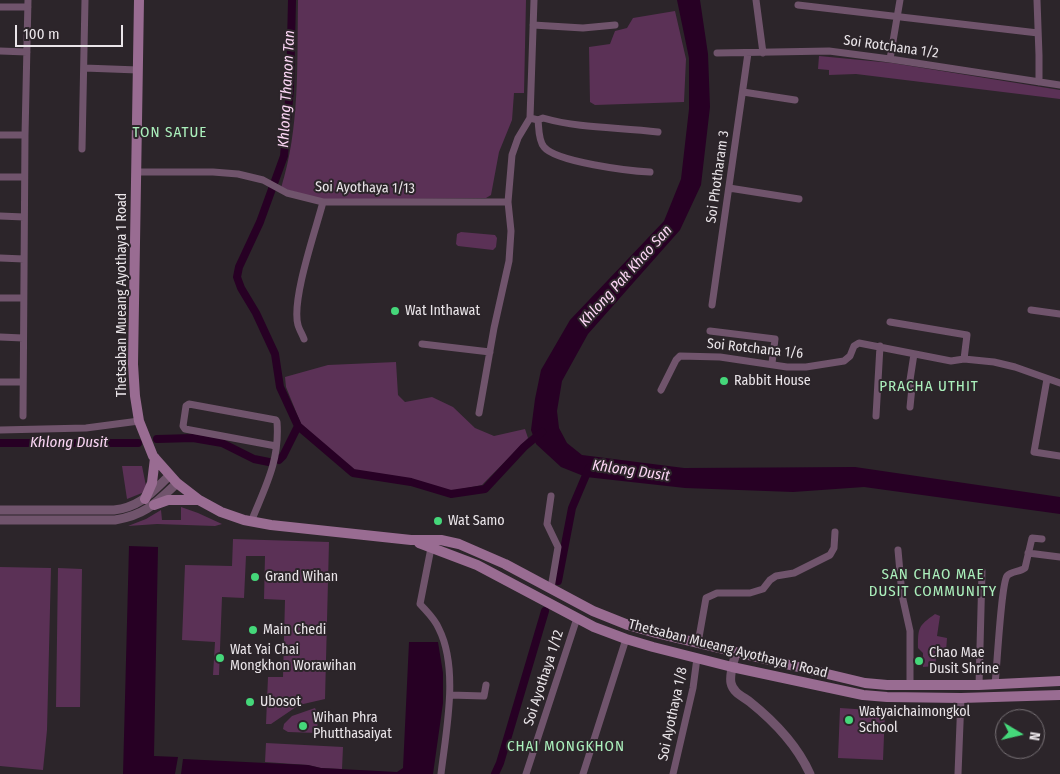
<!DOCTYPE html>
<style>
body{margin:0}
#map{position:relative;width:1060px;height:774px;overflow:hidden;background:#2c252a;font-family:"Fira Sans Condensed",sans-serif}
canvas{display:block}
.north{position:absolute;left:995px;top:709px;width:50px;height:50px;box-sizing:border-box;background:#2c252a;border:1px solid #787276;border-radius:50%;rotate:99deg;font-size:14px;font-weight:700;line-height:20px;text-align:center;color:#eae5e9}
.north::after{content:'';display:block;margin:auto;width:18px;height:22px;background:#45d77a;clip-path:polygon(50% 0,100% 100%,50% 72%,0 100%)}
.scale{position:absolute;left:15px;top:25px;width:108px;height:22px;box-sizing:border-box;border:2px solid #eae5e9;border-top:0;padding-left:6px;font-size:15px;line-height:18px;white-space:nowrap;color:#eae5e9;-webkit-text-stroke:4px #2c252a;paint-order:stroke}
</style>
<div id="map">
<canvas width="1060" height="774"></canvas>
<div class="north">N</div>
<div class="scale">100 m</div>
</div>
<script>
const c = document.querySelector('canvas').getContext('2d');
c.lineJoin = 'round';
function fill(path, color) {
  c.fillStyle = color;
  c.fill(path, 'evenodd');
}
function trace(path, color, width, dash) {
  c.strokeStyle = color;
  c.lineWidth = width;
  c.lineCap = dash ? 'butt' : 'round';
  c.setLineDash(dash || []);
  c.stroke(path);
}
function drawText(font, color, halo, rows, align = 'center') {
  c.font = font + ' "Fira Sans Condensed",sans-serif';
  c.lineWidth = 4;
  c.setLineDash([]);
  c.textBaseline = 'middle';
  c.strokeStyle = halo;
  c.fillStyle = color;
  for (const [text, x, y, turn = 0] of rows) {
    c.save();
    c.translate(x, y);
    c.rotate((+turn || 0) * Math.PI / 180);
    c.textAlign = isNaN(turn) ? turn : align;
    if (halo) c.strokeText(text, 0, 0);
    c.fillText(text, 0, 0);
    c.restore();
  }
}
fill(new Path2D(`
 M 298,0 L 526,0 L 524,93 L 514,93 L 512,120 L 499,152 L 491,195 L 486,198 L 324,200 L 281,188 C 300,128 297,63 298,0 Z
 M 675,11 L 686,59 L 684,102 L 595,105 L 590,102 L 589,47 L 610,44 L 615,31 L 627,28 L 633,18 Z
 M 819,56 L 892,63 L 1060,90 L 1060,99 L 856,74 L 829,75 L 829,70 L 818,69 Z
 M 461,232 L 495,235 L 497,238 L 496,247 L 493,250 L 458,246 L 456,244 L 457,234 Z
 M 396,362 L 398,395 L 405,402 L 432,397 L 453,407 L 475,428 L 494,436 L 525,429 L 528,438 L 482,485 L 451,491 L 413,480 L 354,471 L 301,424 L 286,387 L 285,377 L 328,365 Z
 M 122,466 L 142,466 L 146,486 L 142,493 L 127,499 Z
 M 181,507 L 198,513 L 222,524 L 215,526 L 157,524 L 128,526 L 146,519 L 161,510 L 162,520 L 181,520 Z
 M 233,539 L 329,542 L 325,699 L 299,705 L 271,724 L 266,724 L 268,677 L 283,677 L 285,600 L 264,599 L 265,556 L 246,556 L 244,598 L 222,597 L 219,675 L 213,675 L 215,642 L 182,640 L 185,565 L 232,566 Z
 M 0,567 L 51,568 L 47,730 L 43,770 L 0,766 Z
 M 58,568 L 82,569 L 80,707 L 56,707 Z
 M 935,614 L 940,616 L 937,636 L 947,638 L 946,652 L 937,652 L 935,666 L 923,667 L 923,653 L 918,648 C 918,628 918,626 935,614 Z
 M 315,708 L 318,715 L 317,733 L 288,732 L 283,729 L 284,724 L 292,716 Z
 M 840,708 L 885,711 L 883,760 L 838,758 Z
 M 266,743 L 343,747 L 342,769 L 321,768 L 308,765 L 265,762 Z`), '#5b3156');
fill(new Path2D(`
 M 677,0 L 700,0 L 708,54 L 710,107 L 701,185 L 680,230 L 588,334 L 562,381 L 557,411 L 559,428 L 567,443 L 582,455 L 684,468 L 855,467 L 1060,497 L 1060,514 L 864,487 L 793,492 L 685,488 L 586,477 L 561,467 L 536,444 L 531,430 L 535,399 L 541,370 L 570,320 L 664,221 L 681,179 L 689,109 L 689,58 Z
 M 129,546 L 158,547 L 154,756 L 178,757 L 175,774 L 123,774 Z
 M 409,642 L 438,642 L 443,673 L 443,703 L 433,774 L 181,774 L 183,759 L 308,765 L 321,768 L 397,772 L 403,768 Z`), '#270024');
trace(new Path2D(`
 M 292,0 L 290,89 L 284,156 L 260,222 L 239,267 L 237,277 L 241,288 L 256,313 L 275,354 L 280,387 L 298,426 L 353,473 L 411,482 L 451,494 L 485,489 L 524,447 L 542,432
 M 157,439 L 193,438 L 222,443 L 254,459 L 269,462
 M 0,443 L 138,443
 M 279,460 L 283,456 L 298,426
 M 558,581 L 572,508 L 589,468
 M 495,774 L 500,763 L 545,611`), '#270024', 8);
trace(new Path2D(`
 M 756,0 L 763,53
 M 1037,0 L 1039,55 L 1039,82
 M 798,5 L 1038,33
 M 0,7 L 28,7
 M 533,25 L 583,28 L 615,25
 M 0,51 L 27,52
 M 717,53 L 829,51 L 890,59 L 1060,85
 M 890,59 L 900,0
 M 84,68 L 138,70
 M 743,92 L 795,100
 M 530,118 L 538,120 C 539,127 538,140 544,147 C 556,162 629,171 650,172
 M 538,120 L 543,118 C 582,129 619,127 658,132
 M 0,135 L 25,135
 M 82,149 L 85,0
 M 136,172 L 213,172 L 238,174 L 263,180 L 287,193 L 323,202 L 508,202
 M 0,177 L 24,177
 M 729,188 L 799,199
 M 0,216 L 24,217
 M 0,258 L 24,259
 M 0,298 L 23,298
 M 712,305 L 748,53
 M 1031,310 L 1060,314
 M 890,322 L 967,335 L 964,359
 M 710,331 L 775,339 L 772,363
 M 0,337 L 23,338
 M 304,339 C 302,334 299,329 298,325 C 291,300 316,229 323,202
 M 422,344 L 490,352
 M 1047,379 L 1034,452 L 1060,456
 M 0,382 L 23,382
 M 661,390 L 676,360 L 680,356 L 720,357 L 787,367 L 806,367 L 844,361 L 850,356 L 854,346 L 859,343 L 951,361 L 964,359 L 994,362 L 1015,367 L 1060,383
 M 910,407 L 912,387 L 910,380 L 914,354
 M 479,413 L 494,328 L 509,261 L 511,231 L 508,202 L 512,155 L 518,138 L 530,118 L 534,0
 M 23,416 L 25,135 L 28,0
 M 876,416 L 880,346
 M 0,430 L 86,428 L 139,421
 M 551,496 L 547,524 L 558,547 L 551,588
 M 251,522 C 265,487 280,461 277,422 L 276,420 L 189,404 L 186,406 L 183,426 L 185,429 L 276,446
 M 432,543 L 420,604 C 427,612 435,619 439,629 C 459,669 446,731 441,774
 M 898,550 L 902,595 L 910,631 L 910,686
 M 1028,553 L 1060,557
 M 698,643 L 706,598 L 717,593 L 750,593 L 763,589 L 770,580 L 776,576 L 794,573 L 830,555 L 834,548 L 835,532
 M 995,684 C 997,668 1001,585 1007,576 C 1011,571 1020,572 1025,568 L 1032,538 L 1042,539
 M 979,685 L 982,571
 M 450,695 L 484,696 L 486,685
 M 526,774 L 577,618
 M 583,774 L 626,639
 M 673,774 L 693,688 L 697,658
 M 958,774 L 961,698`), '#70546c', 7);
trace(new Path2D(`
 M 0,510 L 114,510 C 140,507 151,493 169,476
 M 0,520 L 115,520 C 145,515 155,504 177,483
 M 736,652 C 734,662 729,674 731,683 C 733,693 744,697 750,702 C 775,722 797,745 810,774`), '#70546c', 9);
trace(new Path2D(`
 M 139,0 L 133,364 L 135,396 L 139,421 L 153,456 L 177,483 L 199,500 L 221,512 L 244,520 L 271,525 L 411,540 L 441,540 L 459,544 L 505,564 L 593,611 L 628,625 L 656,633 L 865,683 L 887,685 L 979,685 L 1060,681
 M 145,499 L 152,483 L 155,458
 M 154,505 L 168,500 L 199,500
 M 419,543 L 477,565 L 594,627 L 626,639 L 653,647 L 732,667 L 863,695 L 887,697 L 961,698 L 1060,695`), '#996c92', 10);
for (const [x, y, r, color] of [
 [395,311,5,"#45d77a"],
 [724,381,5,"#45d77a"],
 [438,521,5,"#45d77a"],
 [255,577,5,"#45d77a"],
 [253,630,5,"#45d77a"],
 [220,658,5,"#45d77a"],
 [919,661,5,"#45d77a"],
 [250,702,5,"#45d77a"],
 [849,720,5,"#45d77a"],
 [303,726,5,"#45d77a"]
]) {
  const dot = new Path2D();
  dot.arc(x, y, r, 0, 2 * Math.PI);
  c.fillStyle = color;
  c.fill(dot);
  trace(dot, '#2c252a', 2);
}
drawText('14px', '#eae5e9', '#2c252a', [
 ["Soi Rotchana 1/2",891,47,8],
 ["Soi Photharam 3",718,177,-82],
 ["Soi Ayothaya 1/13",365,188,1],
 ["Thetsaban Mueang Ayothaya 1 Road",122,295,-90],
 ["Soi Rotchana 1/6",755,349,6],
 ["Thetsaban Mueang Ayothaya 1 Road",728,649,14],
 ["Soi Ayothaya 1/12",544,678,-72],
 ["Soi Ayothaya 1/8",673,714,-78]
]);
drawText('14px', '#eae5e9', '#2c252a', [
 ["Wat Inthawat",405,311],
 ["Rabbit House",734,381],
 ["Wat Samo",448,521],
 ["Grand Wihan",265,577],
 ["Main Chedi",263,630],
 ["Wat Yai Chai",230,650],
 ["Mongkhon Worawihan",230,666],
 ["Chao Mae",929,653],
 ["Dusit Shrine",929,669],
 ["Ubosot",260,702],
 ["Watyaichaimongkol",859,712],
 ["School",859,728],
 ["Wihan Phra",313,718],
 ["Phutthasaiyat",313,734]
], 'left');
drawText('italic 15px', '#fcd6f5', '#2c252a', [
 ["Khlong Thanon Tan",287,89,-87],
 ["Khlong Pak Khao San",626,276,-48],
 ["Khlong Dusit",69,443],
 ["Khlong Dusit",631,471,8]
]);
c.letterSpacing = '1px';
drawText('15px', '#abf0bc', '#2c252a', [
 ["TON SATUE",170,133],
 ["PRACHA UTHIT",929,387],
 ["SAN CHAO MAE",933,575],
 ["DUSIT COMMUNITY",933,592],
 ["CHAI MONGKHON",566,747]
]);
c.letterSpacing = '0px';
</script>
